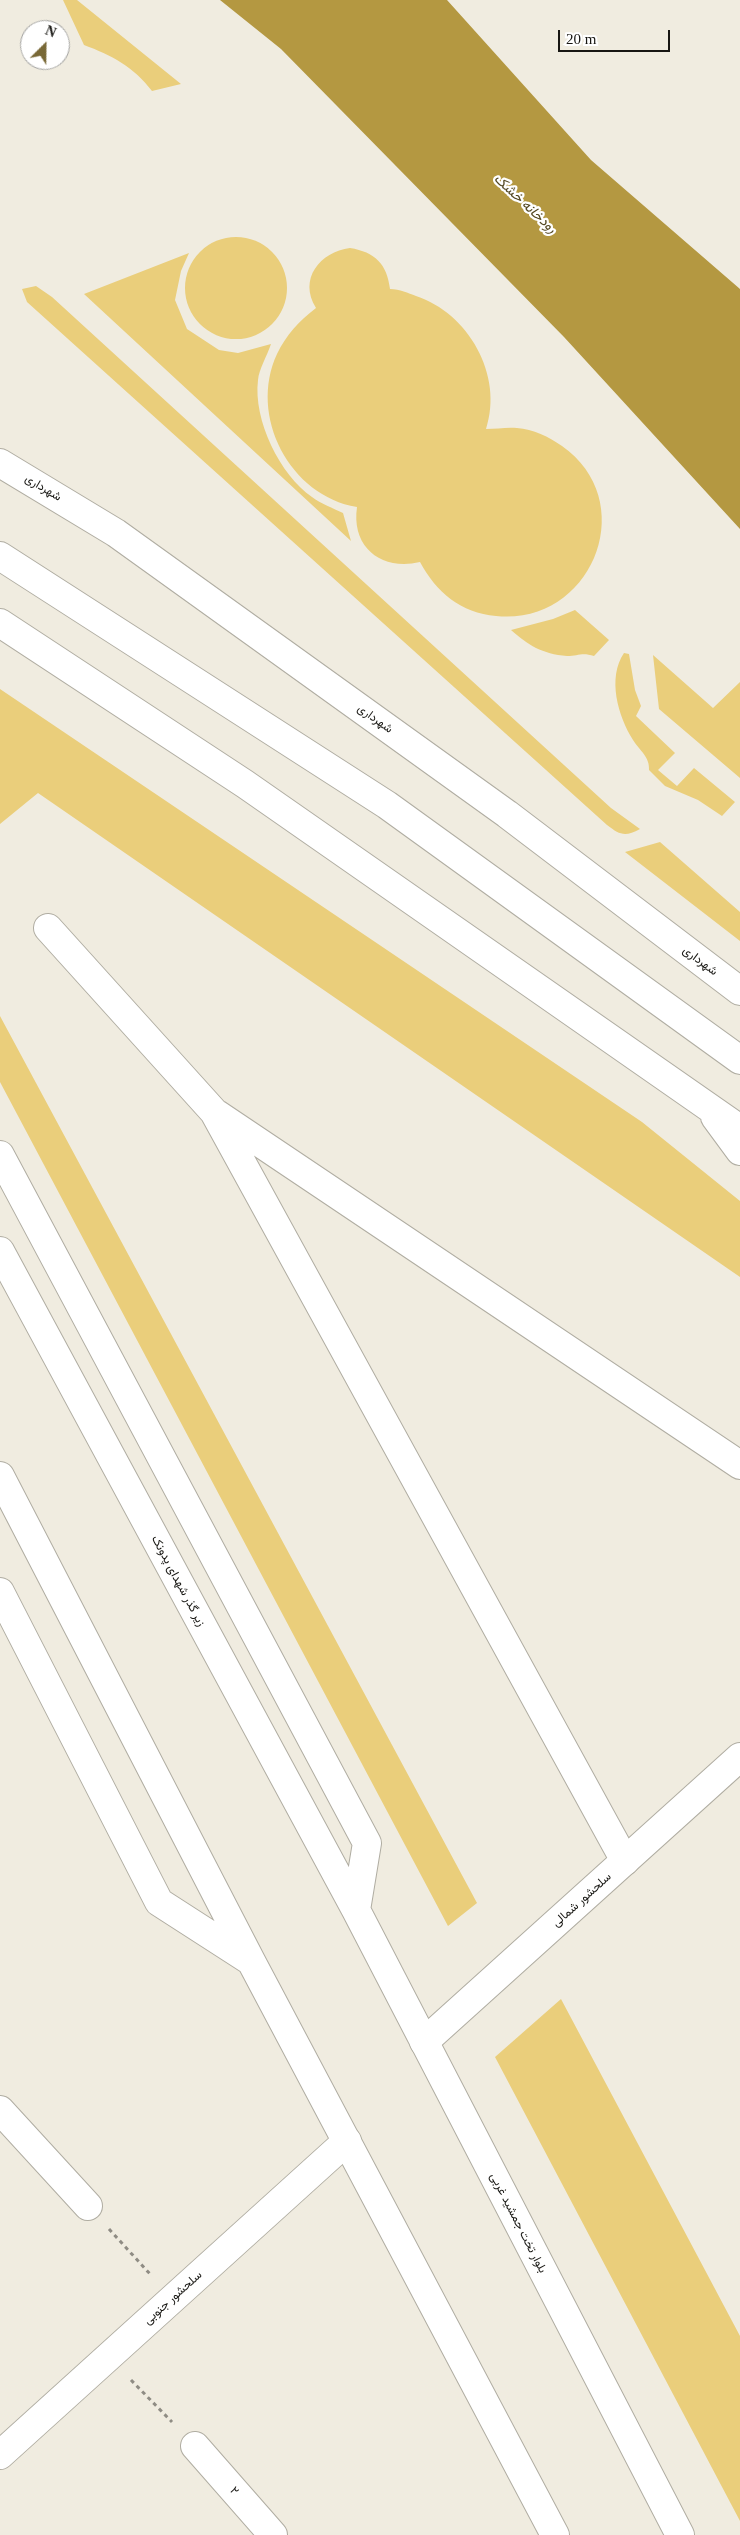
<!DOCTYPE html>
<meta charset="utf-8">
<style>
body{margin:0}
#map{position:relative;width:740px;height:2535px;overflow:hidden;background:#f0ece0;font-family:"Times New Roman",serif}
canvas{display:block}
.north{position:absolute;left:20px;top:20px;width:50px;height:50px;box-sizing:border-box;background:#fff;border:1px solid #a2a2a0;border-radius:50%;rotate:23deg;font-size:14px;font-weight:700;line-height:20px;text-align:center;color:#171612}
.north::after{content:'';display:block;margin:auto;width:18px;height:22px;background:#786836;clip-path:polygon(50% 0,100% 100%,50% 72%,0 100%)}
.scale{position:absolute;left:558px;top:30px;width:112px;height:22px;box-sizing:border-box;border:2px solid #171612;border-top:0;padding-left:6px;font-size:15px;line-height:18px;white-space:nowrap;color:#171612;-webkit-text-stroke:4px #fff;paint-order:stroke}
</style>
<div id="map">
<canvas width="740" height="2535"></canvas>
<div class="north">N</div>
<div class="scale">20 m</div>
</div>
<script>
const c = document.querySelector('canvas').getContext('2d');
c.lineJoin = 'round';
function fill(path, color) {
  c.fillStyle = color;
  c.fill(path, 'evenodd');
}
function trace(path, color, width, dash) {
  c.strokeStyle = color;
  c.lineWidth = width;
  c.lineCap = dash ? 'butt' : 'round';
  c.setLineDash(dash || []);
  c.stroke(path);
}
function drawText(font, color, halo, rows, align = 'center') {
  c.font = font + ' "Times New Roman",Vazirmatn,serif';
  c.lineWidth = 4.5;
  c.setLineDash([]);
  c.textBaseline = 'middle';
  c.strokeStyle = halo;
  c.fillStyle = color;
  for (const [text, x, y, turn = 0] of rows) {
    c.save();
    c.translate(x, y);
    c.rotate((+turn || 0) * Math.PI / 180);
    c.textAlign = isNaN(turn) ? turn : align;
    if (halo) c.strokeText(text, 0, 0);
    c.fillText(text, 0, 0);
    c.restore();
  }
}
fill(new Path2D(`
 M 63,0 L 77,0 L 181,84 L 152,91 C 134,67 111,55 84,45 Z
 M185 288a51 51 0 1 1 102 0a51 51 0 1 1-102 0Z
 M 350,248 C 375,252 387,264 390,289 C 400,289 408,293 416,296 C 468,313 504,375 486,429 C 496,429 507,427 517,428 C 533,429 549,437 562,446 C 642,502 592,626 496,616 C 461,613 436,592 420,562 C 382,571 351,548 357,507 C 290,496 248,416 277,354 C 286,335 299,321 316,308 C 298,279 320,252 350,248 Z
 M 189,253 L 181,271 L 175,300 L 187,329 L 219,350 L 238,353 L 271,344 C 267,356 259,369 258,380 C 253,420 280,475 312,497 C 321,504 333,508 343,513 L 351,541 L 84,294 Z
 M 36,286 L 52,297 L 611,808 L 640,829 C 625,837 620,835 607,825 L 27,302 L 22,289 Z
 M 575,610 L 609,640 L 594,656 C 582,652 578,656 567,656 C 542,654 528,645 511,630 L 553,619 Z
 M 624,653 L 629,654 L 635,690 L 641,706 L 636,716 L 675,753 L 658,770 L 677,786 L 694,768 L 735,802 L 722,816 L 698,800 L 665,786 L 649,770 C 650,757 640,751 633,740 C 618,716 607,678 624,653 Z
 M 653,655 L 713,708 L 740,682 L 740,778 L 659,709 Z
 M 0,689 L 642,1122 L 740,1201 L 740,1277 L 38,793 L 0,824 Z
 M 660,842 L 740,912 L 740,941 L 625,852 Z
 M 0,1016 L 477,1903 L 448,1926 L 0,1082 Z
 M 561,1999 L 740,2336 L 740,2521 L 495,2057 Z`), '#eace7b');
fill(new Path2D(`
 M 220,0 L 447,0 L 591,160 L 740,289 L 740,529 L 564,337 L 281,49 Z`), '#b49841');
const minor = new Path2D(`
 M 48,928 L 214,1112 L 625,1861
 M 217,1114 L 740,1465
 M 0,2110 L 88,2206
 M 195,2446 L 273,2535`);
const tertiary = new Path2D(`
 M 0,463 L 116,533 L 507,814 L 740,991
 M 0,623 L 245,784 L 740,1129
 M 715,1117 L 740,1151
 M 424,2042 L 740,1757
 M 0,2455 L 347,2141`);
const primary = new Path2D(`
 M 0,556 L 387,805 L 740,1060
 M 0,1155 L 367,1843 L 356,1910
 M 0,1251 L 356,1910 L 680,2535
 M 0,1476 L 251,1961 L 555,2535
 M 0,1592 L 159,1902 L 249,1960`);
trace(minor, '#b0ada2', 30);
trace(tertiary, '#b0ada2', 30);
trace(primary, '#b0ada2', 30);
trace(new Path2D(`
 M 109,2229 L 150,2274
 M 131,2380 L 172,2422`), '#8f8c84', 3, [4, 4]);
trace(minor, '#fff', 28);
trace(tertiary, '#fff', 28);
trace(primary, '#fff', 28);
drawText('12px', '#171612', '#fff', [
 ["شهرداری",43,488,31],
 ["شهرداری",375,719,36],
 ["شهرداری",700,961,37],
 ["زیر گذر شهدای پدونک",178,1581,62],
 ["سلحشور شمالی",582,1900,-42],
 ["بلوار تخت جمشید غربی",518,2223,63],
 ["سلحشور جنوبی",173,2298,-42],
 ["۲",234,2491,49]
]);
drawText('italic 14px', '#544823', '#fff', [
 ["رودخانه خشک",525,204,43]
]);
</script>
